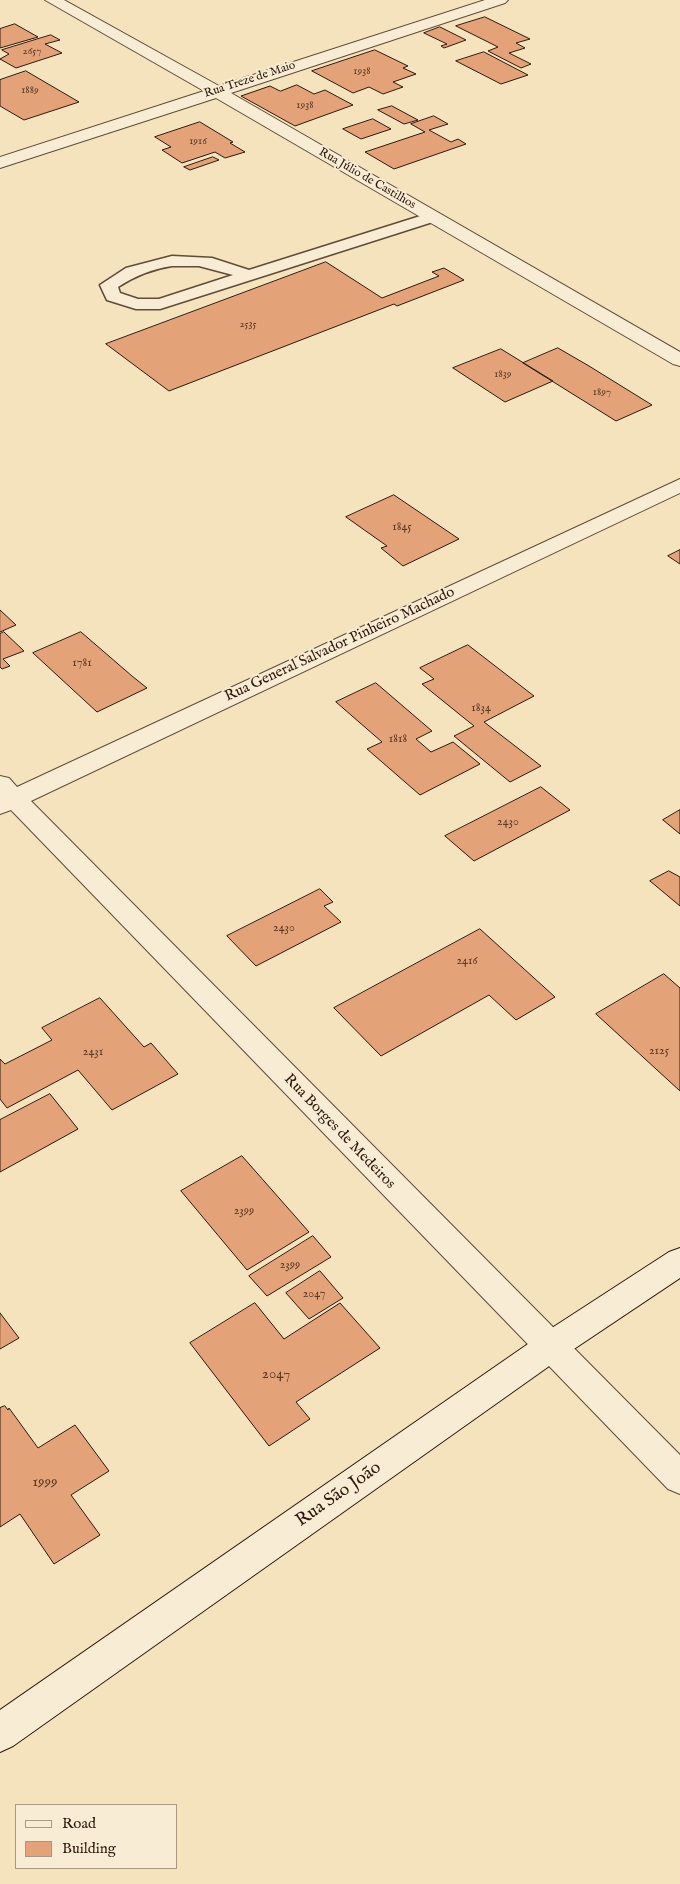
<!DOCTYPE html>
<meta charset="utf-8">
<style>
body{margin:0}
#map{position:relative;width:680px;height:1884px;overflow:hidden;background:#f4e3bd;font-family:"IM FELL English",serif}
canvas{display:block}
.legend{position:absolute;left:15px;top:1804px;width:162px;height:65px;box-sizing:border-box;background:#f8edd4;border:1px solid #a89884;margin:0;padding:6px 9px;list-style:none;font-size:15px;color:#2f180d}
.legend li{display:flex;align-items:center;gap:10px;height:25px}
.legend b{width:25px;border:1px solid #a89884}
</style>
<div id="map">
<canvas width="680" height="1884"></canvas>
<ul class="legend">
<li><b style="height:6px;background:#f8edd4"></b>Road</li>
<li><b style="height:14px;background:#e3a277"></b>Building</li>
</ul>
</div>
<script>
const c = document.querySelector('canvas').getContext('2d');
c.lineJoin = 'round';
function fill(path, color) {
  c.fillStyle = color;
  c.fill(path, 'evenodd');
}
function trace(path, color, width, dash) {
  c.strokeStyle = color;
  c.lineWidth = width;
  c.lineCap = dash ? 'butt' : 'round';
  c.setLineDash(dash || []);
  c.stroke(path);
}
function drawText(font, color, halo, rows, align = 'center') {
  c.font = font + ' "IM FELL English",serif';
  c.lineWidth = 4;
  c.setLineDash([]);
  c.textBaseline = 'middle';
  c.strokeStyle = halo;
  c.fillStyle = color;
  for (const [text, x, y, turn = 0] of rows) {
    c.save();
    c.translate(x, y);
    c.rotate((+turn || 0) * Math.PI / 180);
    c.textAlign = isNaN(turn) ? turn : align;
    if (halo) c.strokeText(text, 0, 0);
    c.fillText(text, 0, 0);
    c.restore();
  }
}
const building = new Path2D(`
 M 485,17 L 530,39 L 516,43 L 525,48 L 509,53 L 531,64 L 521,68 L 488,51 L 498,47 L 456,26 Z
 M 15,24 L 38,37 L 0,48 L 0,29 Z
 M 440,27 L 466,40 L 444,48 L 441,46 L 447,44 L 424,33 Z
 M 51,35 L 60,40 L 45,44 L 62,53 L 16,68 L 0,59 L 9,54 L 2,50 Z
 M 375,50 L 408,66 L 403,68 L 416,74 L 393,82 L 403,87 L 383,94 L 369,87 L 353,93 L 312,71 Z
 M 484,52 L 528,75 L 501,84 L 456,61 Z
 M 26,71 L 79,102 L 24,120 L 0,106 L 0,80 Z
 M 297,85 L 314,94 L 325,90 L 353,105 L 295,126 L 241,96 L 270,86 L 280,91 Z
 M 392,106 L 418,120 L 404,124 L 378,110 Z
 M 434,116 L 448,124 L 429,130 L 451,142 L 458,139 L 466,144 L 394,169 L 365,152 L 425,132 L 411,124 Z
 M 373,119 L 391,129 L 361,139 L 343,129 Z
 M 200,122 L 233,142 L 230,143 L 245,152 L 225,158 L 215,152 L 182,163 L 162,150 L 171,147 L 155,137 Z
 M 213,157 L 219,160 L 190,170 L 184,167 Z
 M 326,262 L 382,298 L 439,276 L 432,272 L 444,268 L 464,280 L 397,306 L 394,304 L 169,391 L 106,344 Z
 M 558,348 L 589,366 L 652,405 L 616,421 L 523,363 Z
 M 501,349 L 553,381 L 505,402 L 453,368 Z
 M 394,495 L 459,539 L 403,566 L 381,548 L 387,546 L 346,517 Z
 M 680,550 L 680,564 L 668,556 Z
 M 0,610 L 16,625 L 0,632 Z
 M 4,632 L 24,651 L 3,659 L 10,666 L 2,669 L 0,667 L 0,634 Z
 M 81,632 L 132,676 L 147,688 L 97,712 L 33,653 Z
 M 468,645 L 534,696 L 484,722 L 541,766 L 510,782 L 454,736 L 474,726 L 422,684 L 434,679 L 420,668 Z
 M 376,683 L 432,731 L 416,739 L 431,752 L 453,742 L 480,764 L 420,795 L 367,749 L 382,742 L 336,702 Z
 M 541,787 L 570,810 L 474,861 L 445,836 Z
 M 680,810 L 680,834 L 663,820 Z
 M 669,871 L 680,877 L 680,906 L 650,881 Z
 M 320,889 L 333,902 L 324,906 L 341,922 L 256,966 L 227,936 Z
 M 480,929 L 555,997 L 516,1020 L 489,995 L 381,1056 L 334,1008 Z
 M 664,974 L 680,988 L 680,1091 L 596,1014 Z
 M 100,998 L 144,1047 L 151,1043 L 178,1074 L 112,1110 L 78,1070 L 7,1108 L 0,1099 L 0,1059 L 5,1064 L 52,1040 L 42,1028 Z
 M 50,1094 L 78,1129 L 0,1172 L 0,1120 Z
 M 242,1156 L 309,1232 L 247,1270 L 181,1191 Z
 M 313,1236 L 331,1257 L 267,1296 L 249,1276 Z
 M 320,1271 L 343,1298 L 309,1319 L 286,1293 Z
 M 255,1303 L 284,1339 L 340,1303 L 380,1348 L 296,1402 L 310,1419 L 269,1446 L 190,1343 Z
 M 0,1313 L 19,1338 L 0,1349 Z
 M 5,1406 L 8,1410 L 9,1408 L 38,1448 L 75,1425 L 109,1471 L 71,1495 L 100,1535 L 54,1564 L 20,1514 L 0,1527 L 0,1408 Z`);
fill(building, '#e3a277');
trace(building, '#2f180d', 1);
const lane = new Path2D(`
 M 433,212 L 439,214 L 441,217 L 439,220 L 160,309 L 136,309 L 107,300 L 100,285 L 126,268 L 172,256 L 212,258 L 249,270 ZM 172,266 L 199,266 L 233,275 L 159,299 L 138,299 L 120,293 L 118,287 C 135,276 152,269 172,266 Z`);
const street = new Path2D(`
 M 45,0 L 64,0 L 219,86 L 485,0 L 508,0 L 505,3 L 231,93 L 680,352 L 680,366 L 673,364 L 216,98 L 0,168 L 0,157 L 204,91 Z
 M 680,479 L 680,493 L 31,801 L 680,1455 L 680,1494 L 668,1489 L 11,810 L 0,814 L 0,776 L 9,778 L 17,787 Z`);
const secondary = new Path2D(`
 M 680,1248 L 680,1278 L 562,1357 L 13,1746 L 0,1752 L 0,1710 L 538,1337 L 669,1252 Z`);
trace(lane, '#604b39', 3);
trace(street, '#604b39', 2);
trace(secondary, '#2f180d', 2);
fill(lane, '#f8edd4');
fill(street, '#f8edd4');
fill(secondary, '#f8edd4');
drawText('11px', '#5c3a28', null, [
 ["2657",32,52],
 ["1938",362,72],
 ["1889",30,91],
 ["1938",305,106],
 ["1916",198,142],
 ["2535",248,325],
 ["1839",503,375],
 ["1897",602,393]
]);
drawText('12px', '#2f180d', '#f8edd4', [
 ["Rua Treze de Maio",250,80,-18],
 ["Rua Júlio de Castilhos",367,179,30]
]);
drawText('12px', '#5c3a28', null, [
 ["1845",402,528],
 ["1781",82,664],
 ["1834",481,709],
 ["1818",398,740],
 ["2430",508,823],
 ["2430",284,929],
 ["2416",467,962],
 ["2125",659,1052],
 ["2431",93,1053],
 ["2399",244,1212],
 ["2399",290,1266],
 ["2047",314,1295]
]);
drawText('15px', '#2f180d', '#f8edd4', [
 ["Rua General Salvador Pinheiro Machado",340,645,-25],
 ["Rua Borges de Medeiros",339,1132,46]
]);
drawText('15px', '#5c3a28', null, [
 ["2047",276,1375],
 ["1999",45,1483]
]);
drawText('18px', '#2f180d', '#f8edd4', [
 ["Rua São João",339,1495,-35]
]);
</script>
